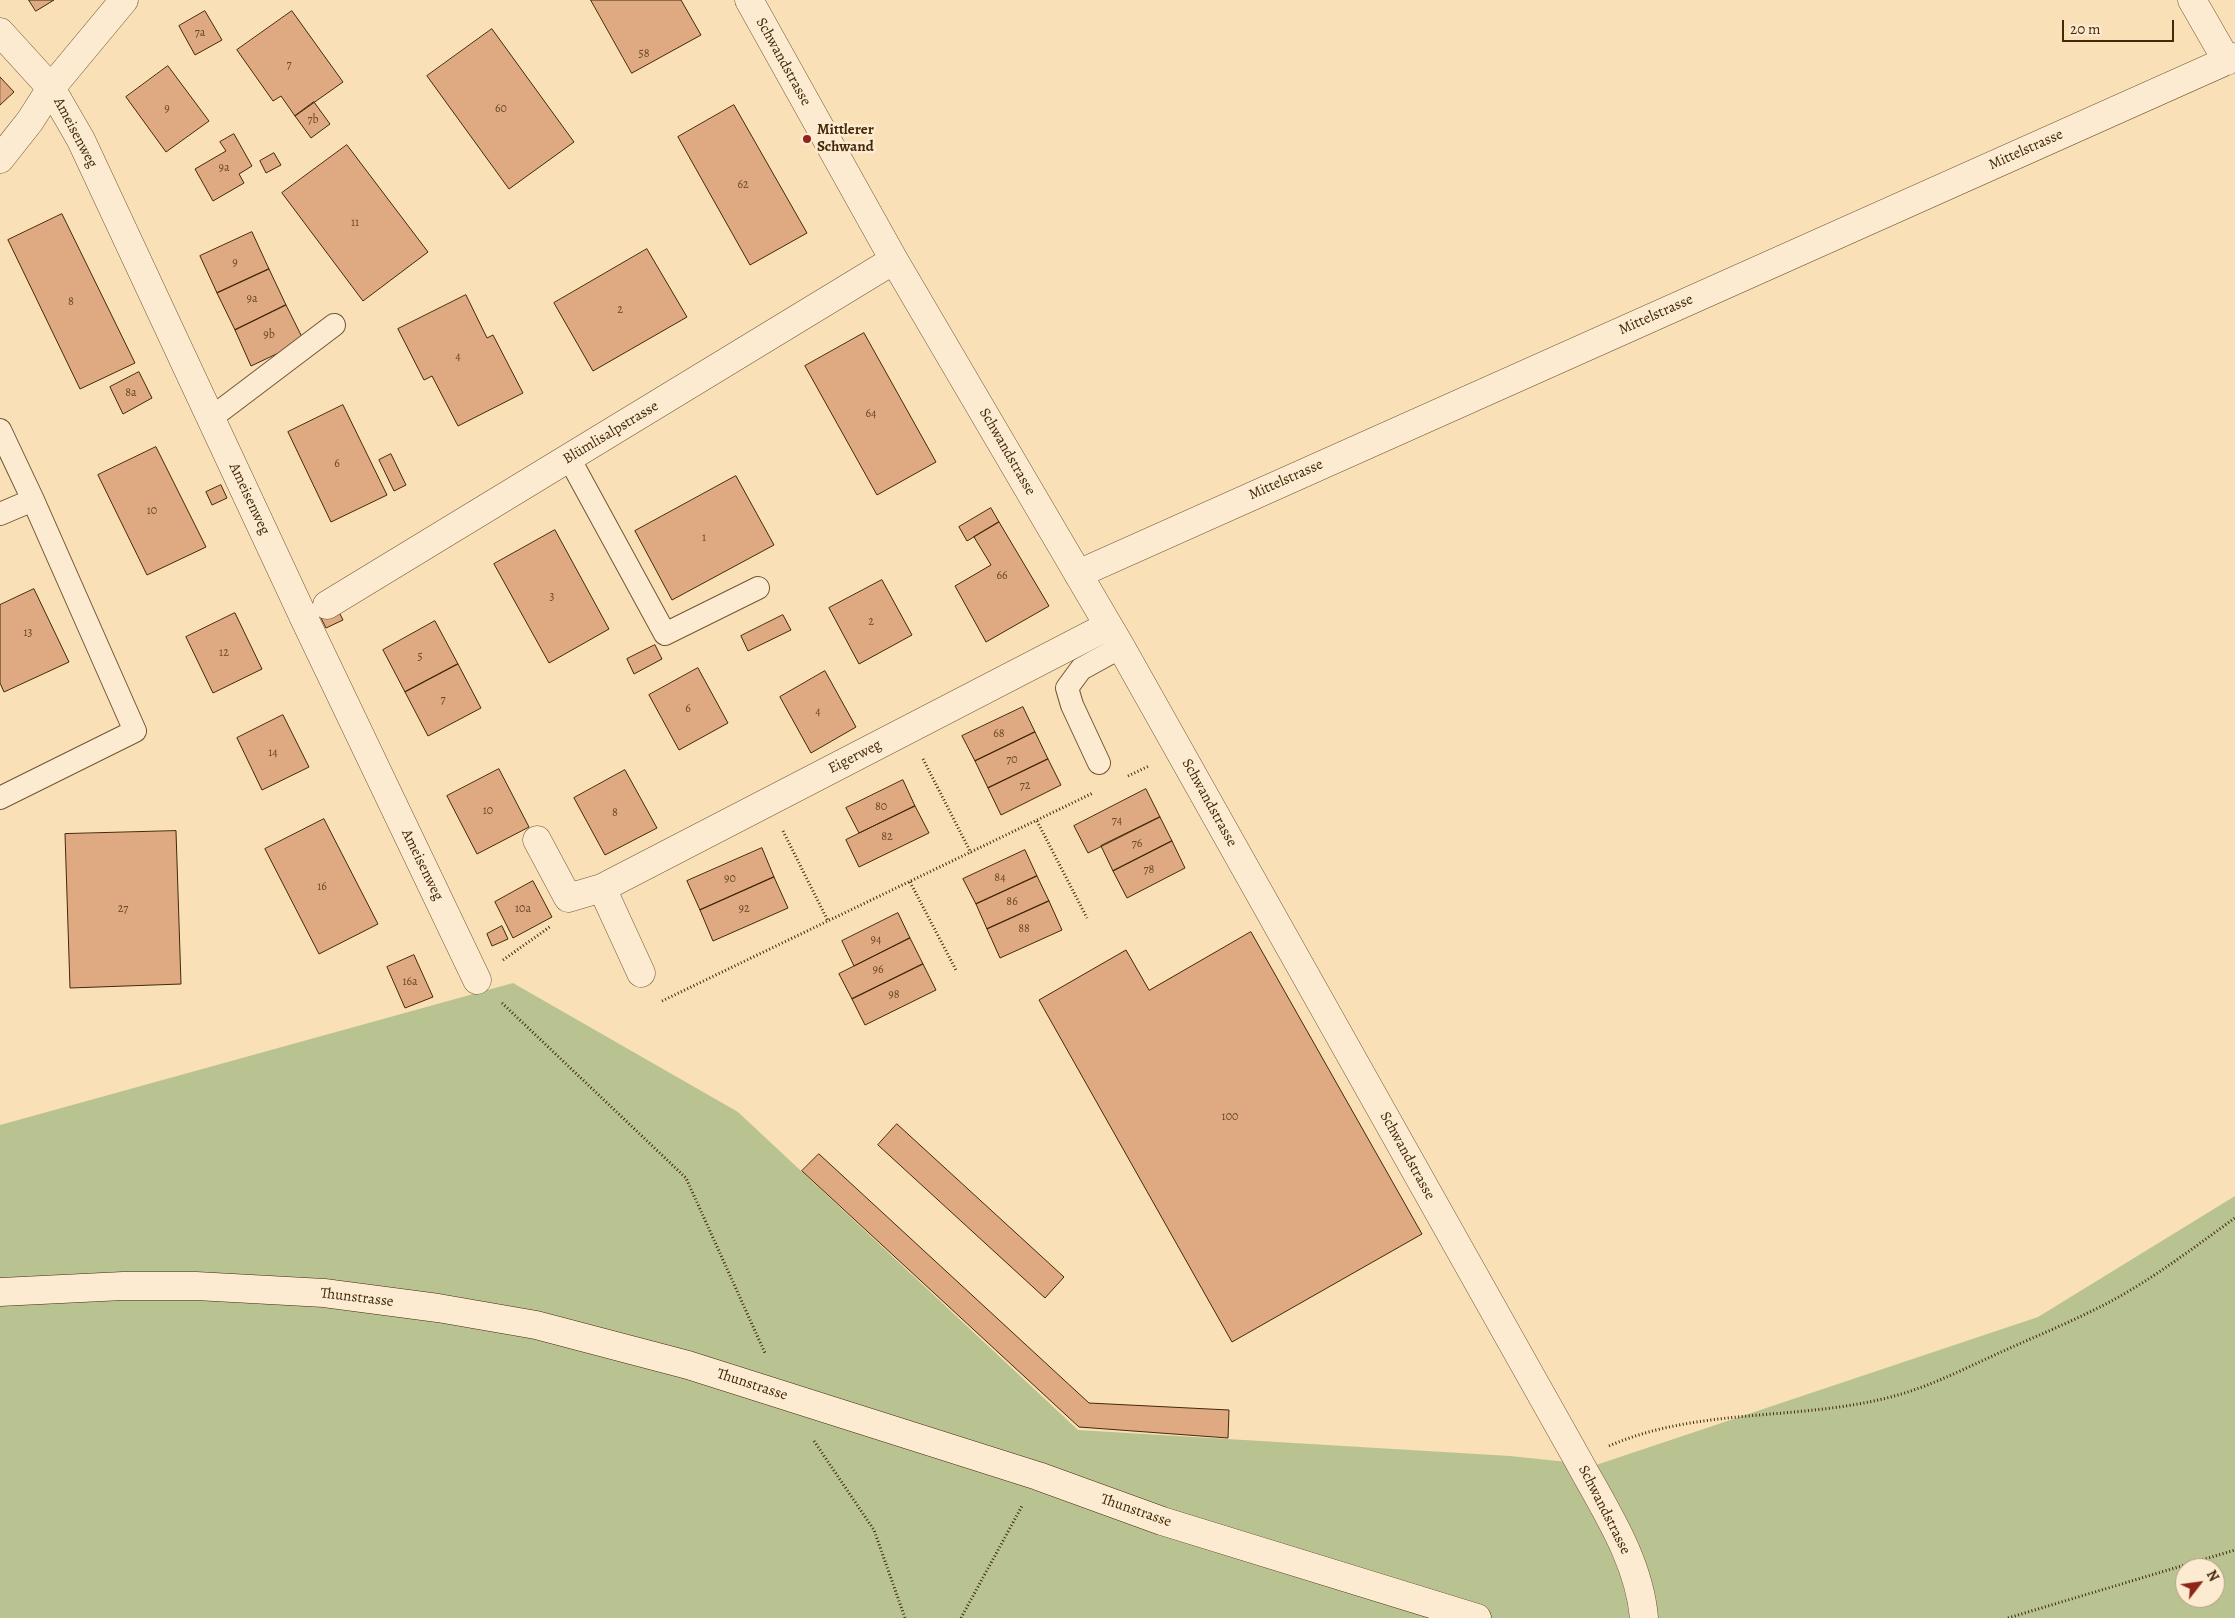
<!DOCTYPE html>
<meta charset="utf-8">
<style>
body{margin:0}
#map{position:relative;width:2235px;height:1618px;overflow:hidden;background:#fae0b7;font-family:Alegreya,serif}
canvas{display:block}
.north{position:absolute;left:2175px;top:1558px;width:50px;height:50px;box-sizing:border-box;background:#fcebd0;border:1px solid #b29d81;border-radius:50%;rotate:60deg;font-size:14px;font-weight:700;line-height:20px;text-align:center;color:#43280a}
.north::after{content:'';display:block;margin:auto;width:18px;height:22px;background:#8f2418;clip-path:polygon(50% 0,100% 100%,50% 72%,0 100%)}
.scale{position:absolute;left:2062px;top:20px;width:112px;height:22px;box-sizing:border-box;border:2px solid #43280a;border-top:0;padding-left:6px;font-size:15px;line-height:18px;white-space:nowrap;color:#43280a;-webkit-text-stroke:4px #fcebd0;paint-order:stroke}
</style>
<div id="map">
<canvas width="2235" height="1618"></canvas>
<div class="north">N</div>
<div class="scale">20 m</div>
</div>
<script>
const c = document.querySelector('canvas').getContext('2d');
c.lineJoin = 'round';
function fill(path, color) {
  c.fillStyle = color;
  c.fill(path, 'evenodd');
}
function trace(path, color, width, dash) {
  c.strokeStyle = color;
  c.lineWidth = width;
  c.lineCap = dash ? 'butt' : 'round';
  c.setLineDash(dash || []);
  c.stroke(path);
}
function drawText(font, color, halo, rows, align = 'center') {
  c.font = font + ' Alegreya,serif';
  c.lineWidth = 5;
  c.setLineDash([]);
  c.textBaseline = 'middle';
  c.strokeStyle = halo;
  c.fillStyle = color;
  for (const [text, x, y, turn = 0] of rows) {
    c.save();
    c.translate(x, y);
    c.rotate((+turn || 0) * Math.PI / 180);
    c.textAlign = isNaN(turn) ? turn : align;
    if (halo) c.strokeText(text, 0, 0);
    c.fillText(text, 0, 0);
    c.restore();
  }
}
fill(new Path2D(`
 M 513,983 L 738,1112 L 1078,1430 L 1510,1456 L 1596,1465 L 2038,1317 L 2235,1196 L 2235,1618 L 0,1618 L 0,1125 ZM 2185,1568 L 2215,1568 L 2215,1598 L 2185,1598 Z`), '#b9c392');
const building = new Path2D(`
 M 29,0 L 54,0 L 36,11 Z
 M 591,0 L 681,0 L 701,35 L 632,73 Z
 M 205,11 L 222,40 L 195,55 L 179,26 Z
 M 292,11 L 343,82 L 295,116 L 281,96 L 273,101 L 237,50 Z
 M 492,29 L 574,142 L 509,189 L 427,76 Z
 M 168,66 L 209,121 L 166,152 L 126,97 Z
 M 0,77 L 14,92 L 0,105 Z
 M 314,102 L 330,124 L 311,138 L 295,116 Z
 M 734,105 L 807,233 L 750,265 L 678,137 Z
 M 234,134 L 252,166 L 239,174 L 244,183 L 213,201 L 195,169 L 226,151 L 220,142 Z
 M 347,145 L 428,252 L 363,301 L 282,193 Z
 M 274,153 L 281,165 L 266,173 L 260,161 Z
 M 62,214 L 135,363 L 80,389 L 8,240 Z
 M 252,232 L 269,269 L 217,293 L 200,256 Z
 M 647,249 L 687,317 L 593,371 L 554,303 Z
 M 269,269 L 286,305 L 235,330 L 217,293 Z
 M 466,295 L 487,338 L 493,335 L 523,393 L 458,426 L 432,376 L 424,380 L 398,329 Z
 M 286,305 L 304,341 L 251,366 L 235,330 Z
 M 864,333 L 936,462 L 877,495 L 805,366 Z
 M 139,372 L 152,398 L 123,414 L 110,387 Z
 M 343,405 L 387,495 L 331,522 L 288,432 Z
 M 156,447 L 206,547 L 147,575 L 98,475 Z
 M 391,454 L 406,485 L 394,491 L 379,460 Z
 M 736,476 L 774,545 L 672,600 L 635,531 Z
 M 221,485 L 227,498 L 212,505 L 206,492 Z
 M 991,508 L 999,522 L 967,541 L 959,527 Z
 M 999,522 L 1049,606 L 986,642 L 955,586 L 991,565 L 974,537 Z
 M 555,530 L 609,629 L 549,663 L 494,564 Z
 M 882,580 L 912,635 L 859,664 L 829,608 Z
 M 34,589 L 69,662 L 4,692 L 0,683 L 0,605 Z
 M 337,608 L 343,620 L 326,628 L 320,616 Z
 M 235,613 L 262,669 L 213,693 L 186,637 Z
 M 783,615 L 791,630 L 748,651 L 741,636 Z
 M 435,621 L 458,664 L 405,692 L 383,650 Z
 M 655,645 L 662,659 L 634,674 L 627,659 Z
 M 458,664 L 481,708 L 428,736 L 405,692 Z
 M 698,668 L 728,723 L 679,750 L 649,695 Z
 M 825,671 L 856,727 L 811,753 L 780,697 Z
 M 1023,707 L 1035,732 L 975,761 L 962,736 Z
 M 283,715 L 309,767 L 262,790 L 237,738 Z
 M 1035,732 L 1048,759 L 988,788 L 975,761 Z
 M 1048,759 L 1061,785 L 1001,815 L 988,788 Z
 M 499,769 L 529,827 L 477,854 L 447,796 Z
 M 625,770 L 657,828 L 605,855 L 574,798 Z
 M 903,780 L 915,806 L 859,833 L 846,808 Z
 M 1146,789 L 1160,817 L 1088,853 L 1074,826 Z
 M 915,806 L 929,833 L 859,867 L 846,840 Z
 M 1160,817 L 1172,841 L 1113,871 L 1101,846 Z
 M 324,819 L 378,924 L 319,954 L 265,849 Z
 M 176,831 L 181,984 L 70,988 L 65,834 Z
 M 1172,841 L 1185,868 L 1127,898 L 1113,871 Z
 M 762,848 L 774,877 L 700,910 L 687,881 Z
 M 1025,850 L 1037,876 L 976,904 L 963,879 Z
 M 1037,876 L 1049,901 L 987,929 L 976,904 Z
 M 774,877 L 788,908 L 713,941 L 700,910 Z
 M 533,881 L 552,917 L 513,938 L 495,902 Z
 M 1049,901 L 1062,930 L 1000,958 L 987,929 Z
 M 898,913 L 910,938 L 854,966 L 842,941 Z
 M 502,926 L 508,939 L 492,946 L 487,934 Z
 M 1251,932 L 1422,1234 L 1232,1342 L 1039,1000 L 1126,950 L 1149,990 Z
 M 910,938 L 923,964 L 852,999 L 839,974 Z
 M 414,955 L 433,997 L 405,1008 L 387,967 Z
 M 923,964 L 936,990 L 865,1025 L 852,999 Z
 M 897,1124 L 1064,1277 L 1045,1298 L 878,1145 Z
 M 819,1154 L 1089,1403 L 1229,1410 L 1228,1438 L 1079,1427 L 802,1171 Z`);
fill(building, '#dfaa81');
trace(building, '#43280a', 1);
const lane = new Path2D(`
 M 211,418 L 334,325
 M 0,430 L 33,500 L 0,514
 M 569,458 L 665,634 L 758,588
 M 1099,763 L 1072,705 L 1067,688 L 1081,669 L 1121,647
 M 0,798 L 135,731 L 33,500`);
const street = new Path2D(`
 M 749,0 L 894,260 L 1121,647 L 1578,1460 C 1605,1510 1639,1560 1644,1618
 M 2192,0 L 2227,61
 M 0,32 L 51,88 L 81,140 L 304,618 L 477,980
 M 0,159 L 30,121 L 51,88 L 124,0
 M 1078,574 L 2235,57
 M 327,605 L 894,260
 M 537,840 L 568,898 L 602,888 L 1108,626
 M 602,888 L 641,973`);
const secondary = new Path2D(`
 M 0,1292 L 123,1286 L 196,1286 L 324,1293 L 438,1308 L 536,1325 L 688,1365 L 1038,1476 L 1162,1521 L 1477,1618`);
trace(lane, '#715635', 24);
trace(street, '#715635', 29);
trace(secondary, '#43280a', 29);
trace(new Path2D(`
 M 923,759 L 971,853
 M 1128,776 L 1149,766
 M 1037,821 L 1087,918
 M 783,831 L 828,921
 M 910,882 L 956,970
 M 503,960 L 551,926
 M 662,1001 L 1093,793
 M 502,1003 L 686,1178 L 765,1353
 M 814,1441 L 874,1530 L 905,1618
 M 1609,1446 C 1700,1406 1803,1422 1898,1395 C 1933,1385 1966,1368 1999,1353 C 2047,1331 2097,1312 2142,1283 C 2174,1263 2204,1240 2235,1218
 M 961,1618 L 1022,1506
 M 2008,1618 L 2235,1550`), '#43280a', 3, [1, 2.5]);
trace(lane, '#fcebd0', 22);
trace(street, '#fcebd0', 28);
trace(secondary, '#fcebd0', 28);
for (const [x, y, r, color] of [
 [807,139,5,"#8f2418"]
]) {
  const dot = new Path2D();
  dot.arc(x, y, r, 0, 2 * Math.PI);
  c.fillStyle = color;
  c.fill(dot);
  trace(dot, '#fcebd0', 2);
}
drawText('12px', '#6a4828', null, [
 ["7a",200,33],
 ["58",644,54],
 ["7",289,65],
 ["9",167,109],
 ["60",501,109],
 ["7b",313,120],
 ["9a",224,168],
 ["62",743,185],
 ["11",355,223],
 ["9",235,263],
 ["9a",252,299],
 ["8",71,302],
 ["2",620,310],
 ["9b",269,335],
 ["4",458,357],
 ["8a",131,393],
 ["64",871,414],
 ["6",337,464],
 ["10",152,511],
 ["1",704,538],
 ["66",1002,576],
 ["3",552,597],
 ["2",871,622],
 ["13",28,633],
 ["12",224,653],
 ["5",420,657],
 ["7",443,700],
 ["6",688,709],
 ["4",818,712],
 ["68",999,734],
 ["14",273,753],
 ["70",1012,760],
 ["72",1025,786],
 ["80",881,807],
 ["10",488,811],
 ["8",615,813],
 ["74",1117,821],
 ["82",887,837],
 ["76",1137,844],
 ["78",1149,870],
 ["84",1000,878],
 ["90",730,879],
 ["16",322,887],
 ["86",1012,902],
 ["27",123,909],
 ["10a",523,909],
 ["92",744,909],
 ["88",1024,929],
 ["94",876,940],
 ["96",878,970],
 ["16a",410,982],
 ["98",894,995],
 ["100",1230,1117]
]);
drawText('15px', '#43280a', '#fcebd0', [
 ["Schwandstrasse",783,62,61],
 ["Ameisenweg",75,133,62],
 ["Mittelstrasse",2026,150,-24],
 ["Mittelstrasse",1656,315,-24],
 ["Blümlisalpstrasse",611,433,-31],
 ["Schwandstrasse",1007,452,60],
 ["Mittelstrasse",1286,480,-24],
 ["Ameisenweg",249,499,65],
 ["Eigerweg",855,757,-27],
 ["Schwandstrasse",1209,803,61],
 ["Ameisenweg",422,865,64],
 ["Schwandstrasse",1407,1156,61],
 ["Thunstrasse",357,1298,7],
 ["Thunstrasse",752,1385,18],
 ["Schwandstrasse",1604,1510,63],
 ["Thunstrasse",1136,1511,19]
]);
drawText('bold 15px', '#43280a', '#fcebd0', [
 ["Mittlerer",817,130],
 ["Schwand",817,147]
], 'left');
</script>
